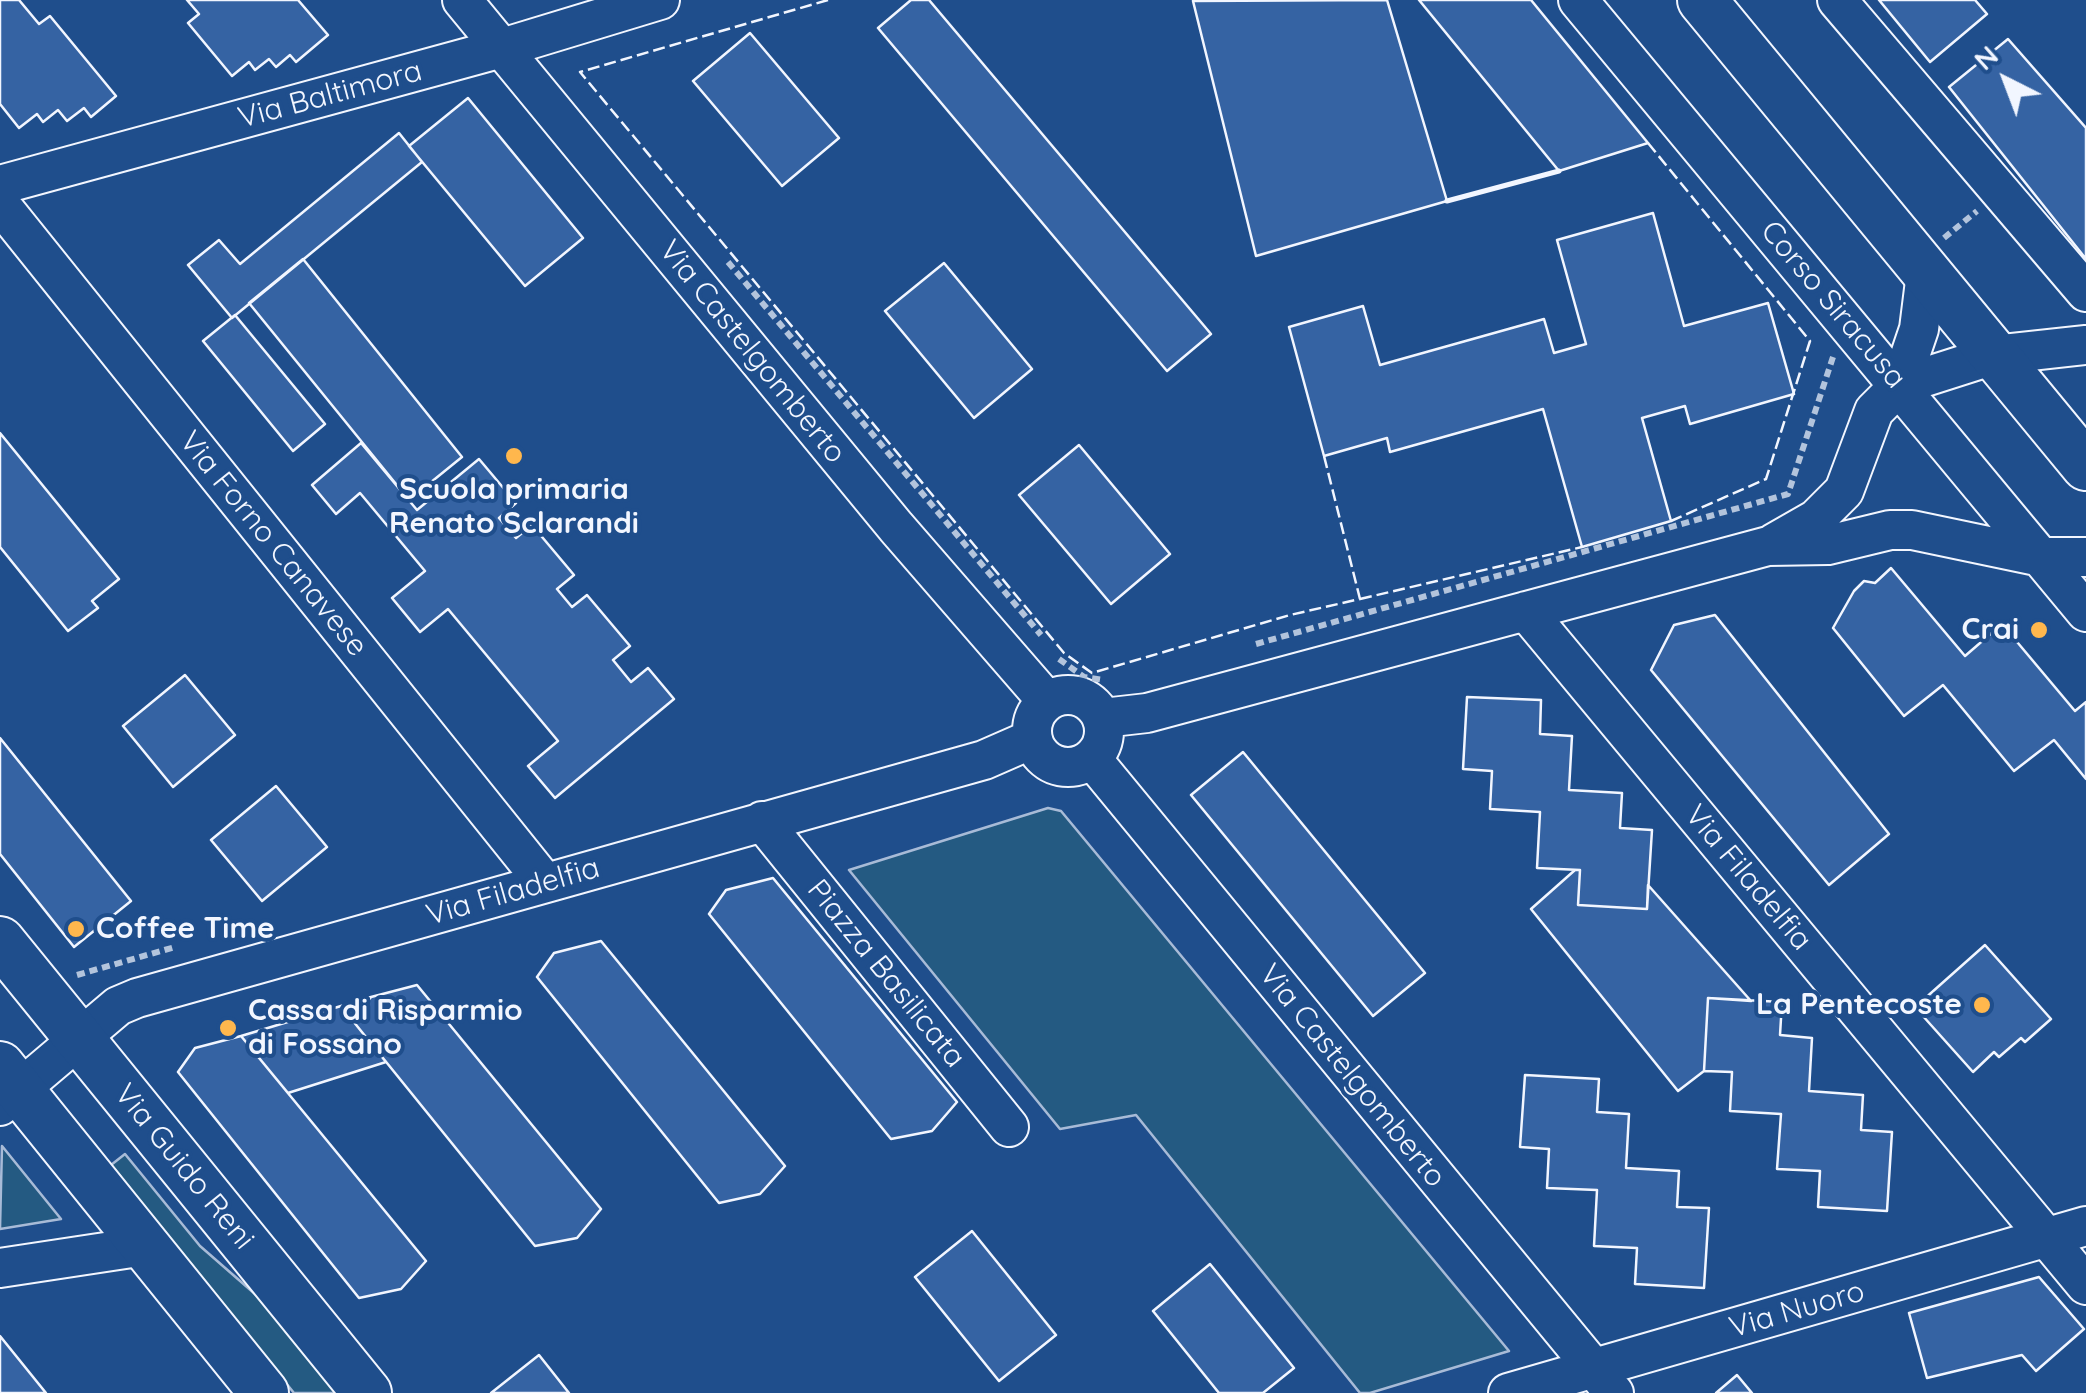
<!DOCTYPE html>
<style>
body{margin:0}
#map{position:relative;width:2086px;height:1393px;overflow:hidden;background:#1f4e8c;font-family:Quicksand,sans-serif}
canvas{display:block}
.north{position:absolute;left:1956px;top:30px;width:100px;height:100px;-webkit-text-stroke:8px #1f4e8c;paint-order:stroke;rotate:318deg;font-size:28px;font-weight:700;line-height:40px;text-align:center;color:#f2f6ff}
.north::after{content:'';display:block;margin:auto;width:35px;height:45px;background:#f2f6ff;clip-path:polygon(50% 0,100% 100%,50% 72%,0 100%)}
</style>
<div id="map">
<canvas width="2086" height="1393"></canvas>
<div class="north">N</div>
</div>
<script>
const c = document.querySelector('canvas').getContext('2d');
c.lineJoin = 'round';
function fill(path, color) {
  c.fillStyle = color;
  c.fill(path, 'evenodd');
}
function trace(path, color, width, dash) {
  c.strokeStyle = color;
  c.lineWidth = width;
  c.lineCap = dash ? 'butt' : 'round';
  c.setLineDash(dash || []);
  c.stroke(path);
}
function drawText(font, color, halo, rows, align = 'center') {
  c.font = font + ' Quicksand,sans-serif';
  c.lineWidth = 8;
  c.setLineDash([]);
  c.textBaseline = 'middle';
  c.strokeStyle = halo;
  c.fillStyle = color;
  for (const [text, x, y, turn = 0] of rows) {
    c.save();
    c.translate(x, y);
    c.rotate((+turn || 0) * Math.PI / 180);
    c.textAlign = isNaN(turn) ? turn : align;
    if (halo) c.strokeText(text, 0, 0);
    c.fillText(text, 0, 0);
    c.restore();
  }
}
const green = new Path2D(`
 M 1048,808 L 1061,811 L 1509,1351 L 1370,1393 L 1360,1393 L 1136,1115 L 1060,1129 L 849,870 Z
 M 2,1146 L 61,1219 L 0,1229 Z
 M 125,1154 L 200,1246 L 271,1308 L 339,1393 L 294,1393 L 111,1165 Z`);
fill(green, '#245a82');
trace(green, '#a8bbd7', 2.5);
const building = new Path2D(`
 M 0,0 L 19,0 L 39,24 L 50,16 L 116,96 L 91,117 L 84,108 L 67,121 L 58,110 L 43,122 L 37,114 L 19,128 L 0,104 Z
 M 187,0 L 298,0 L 328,35 L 296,62 L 290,55 L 276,67 L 269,59 L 255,70 L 249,62 L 232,76 L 188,23 L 199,14 Z
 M 911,0 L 929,0 L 1211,334 L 1167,371 L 878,28 Z
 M 1387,0 L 1447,201 L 1256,256 L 1193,1 Z
 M 1419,0 L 1531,0 L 1648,143 L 1559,171 Z
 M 1879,0 L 1975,0 L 1987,14 L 1930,62 Z
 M 750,33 L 839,138 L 782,186 L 693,81 Z
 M 2008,39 L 2086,128 L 2086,259 L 1949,87 Z
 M 468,98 L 583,238 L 525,286 L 409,146 Z
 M 399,133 L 422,162 L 232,318 L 188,265 L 219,240 L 240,264 Z
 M 1653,213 L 1684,326 L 1768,303 L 1794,394 L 1690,424 L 1685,406 L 1642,418 L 1671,521 L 1582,547 L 1543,409 L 1390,452 L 1387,438 L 1324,456 L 1289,327 L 1363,306 L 1380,365 L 1544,319 L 1554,353 L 1586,344 L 1557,240 Z
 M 303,259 L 462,457 L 409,500 L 249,303 Z
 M 944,263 L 1032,369 L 974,418 L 885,311 Z
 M 235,315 L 325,424 L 293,451 L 203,341 Z
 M 0,433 L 119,579 L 92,601 L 98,608 L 68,631 L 0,547 Z
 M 361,443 L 417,510 L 479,459 L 516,503 L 499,518 L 516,538 L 532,525 L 574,575 L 557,589 L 572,607 L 587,595 L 630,646 L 613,660 L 631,682 L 648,668 L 674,699 L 555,798 L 528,766 L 558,741 L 448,609 L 420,632 L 392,598 L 425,571 L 360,493 L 336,514 L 312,485 Z
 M 1079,445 L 1170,554 L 1111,604 L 1019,495 Z
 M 1891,568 L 1965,656 L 2002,624 L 2075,711 L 2086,702 L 2086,779 L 2054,740 L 2014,771 L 1943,685 L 1904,716 L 1833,628 L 1854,591 L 1864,581 L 1875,583 Z
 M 1715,615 L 1889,834 L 1829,885 L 1651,670 L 1674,625 Z
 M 185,675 L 235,735 L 173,787 L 123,726 Z
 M 1467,697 L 1541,700 L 1540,734 L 1572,736 L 1569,790 L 1622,793 L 1620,828 L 1652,830 L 1647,909 L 1578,905 L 1580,870 L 1537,868 L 1540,812 L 1490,809 L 1492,771 L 1463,769 Z
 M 0,738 L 131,901 L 74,947 L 0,854 Z
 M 1243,752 L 1425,973 L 1373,1016 L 1191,795 Z
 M 276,786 L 327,847 L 262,901 L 211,840 Z
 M 1575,870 L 1580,870 L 1578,905 L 1647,909 L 1648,885 L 1751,1001 L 1708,998 L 1704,1071 L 1678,1091 L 1531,909 Z
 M 773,878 L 957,1102 L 932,1131 L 891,1139 L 709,914 L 726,890 Z
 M 601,941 L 785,1166 L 760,1194 L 719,1203 L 537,977 L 554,953 Z
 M 1985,945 L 2051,1019 L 2025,1042 L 2021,1038 L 1999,1057 L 1994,1052 L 1973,1072 L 1922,1015 L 1929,1009 L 1922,1001 Z
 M 417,985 L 601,1209 L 577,1238 L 535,1246 L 353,1021 L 371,997 Z
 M 371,997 L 353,1021 L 386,1062 L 288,1093 L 241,1036 Z
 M 1708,998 L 1782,1002 L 1780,1035 L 1812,1038 L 1809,1091 L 1863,1095 L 1861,1130 L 1892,1132 L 1887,1211 L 1818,1207 L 1820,1171 L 1777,1169 L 1781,1114 L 1730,1111 L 1732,1072 L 1704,1071 Z
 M 241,1036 L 426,1261 L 401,1289 L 359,1298 L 178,1072 L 195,1048 Z
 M 1525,1075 L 1599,1079 L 1597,1112 L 1629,1114 L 1626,1168 L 1679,1171 L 1677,1207 L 1709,1208 L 1704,1288 L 1635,1284 L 1637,1248 L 1594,1246 L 1597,1190 L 1547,1188 L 1549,1149 L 1520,1147 Z
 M 972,1231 L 1056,1335 L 999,1381 L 915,1277 Z
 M 1210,1264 L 1294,1368 L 1263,1393 L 1219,1393 L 1153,1311 Z
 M 2039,1277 L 2084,1329 L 2036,1371 L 2022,1355 L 1927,1378 L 1909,1313 Z
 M 0,1336 L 46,1393 L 0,1393 Z
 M 539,1355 L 569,1393 L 491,1393 Z
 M 1737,1375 L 1752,1393 L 1716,1393 Z`);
fill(building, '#3563a3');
trace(building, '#f2f6ff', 2.5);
const minor = new Path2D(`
 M 462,0 L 896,527 L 1047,701
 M 1578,0 L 2086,612
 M 1837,0 L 2086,292
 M 0,185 L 502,48 L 660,0
 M 0,204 L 545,883
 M 1900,385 L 1919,329 L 1926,273
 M 1774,543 L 1816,519 L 1844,491 L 1874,411 L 1900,385 L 1994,355 L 2086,345
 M 1526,611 L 2086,1285
 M1032 731a36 36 0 1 1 72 0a36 36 0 1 1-72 0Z
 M 1103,718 L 1147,713 L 1768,546 L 1828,545 L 1890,530 L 1912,530 L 2041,557 L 2086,557
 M 1092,759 L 1614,1393
 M 762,821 L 1009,1127
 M 0,1106 L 118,1006 L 137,998 L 984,760 L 1032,739
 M 0,1268 L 145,1246
 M 1508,1393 L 2086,1226`);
const major = new Path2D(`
 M 1702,0 L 2086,466
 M 0,941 L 367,1393
 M 0,1066 L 264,1393`);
trace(minor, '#f2f6ff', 42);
trace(major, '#f2f6ff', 52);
trace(new Path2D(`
 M 1944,238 L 1977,211
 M 728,262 L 1041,635
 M 1256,644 L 1788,494 L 1833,357
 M 1059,659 L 1084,677 L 1104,680
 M 77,975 L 175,947`), '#b3c4dc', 6, [8, 5]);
trace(minor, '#1f4e8c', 38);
trace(major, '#1f4e8c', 48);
trace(new Path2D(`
 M 828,0 L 580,72 L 1064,653 L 1092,673 L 1290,615 L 1360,599 L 1324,456
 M 1648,143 L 1810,341 L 1766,479 L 1671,521
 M 1360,599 L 1582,547`), '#f2f6ff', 2.5, [12, 5]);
trace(new Path2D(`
 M 1447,201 L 1559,171`), '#f2f6ff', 5);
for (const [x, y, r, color] of [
 [514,456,10,"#ffb74d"],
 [2039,630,10,"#ffb74d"],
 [76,929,10,"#ffb74d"],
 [1982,1005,10,"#ffb74d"],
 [228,1028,10,"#ffb74d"]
]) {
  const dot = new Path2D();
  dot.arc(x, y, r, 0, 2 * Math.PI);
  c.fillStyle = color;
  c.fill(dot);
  trace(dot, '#1f4e8c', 4);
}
drawText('30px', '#f2f6ff', '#1f4e8c', [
 ["Via Baltimora",330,95,-15],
 ["Corso Siracusa",1833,305,50],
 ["Via Castelgomberto",752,352,51],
 ["Via Forno Canavese",273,544,51],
 ["Via Filadelfia",1748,878,50],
 ["Via Filadelfia",513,892,-16],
 ["Piazza Basilicata",886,974,51],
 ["Via Castelgomberto",1352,1076,51],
 ["Via Guido Reni",184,1167,51],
 ["Via Nuoro",1797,1310,-16]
]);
drawText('bold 30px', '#f2f6ff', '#1f4e8c', [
 ["Scuola primaria",514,490,"center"],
 ["Renato Sclarandi",514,524,"center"],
 ["Crai",2019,630],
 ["Coffee Time",96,929,"left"],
 ["La Pentecoste",1962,1005],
 ["Cassa di Risparmio",248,1011,"left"],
 ["di Fossano",248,1045,"left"]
], 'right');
</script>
